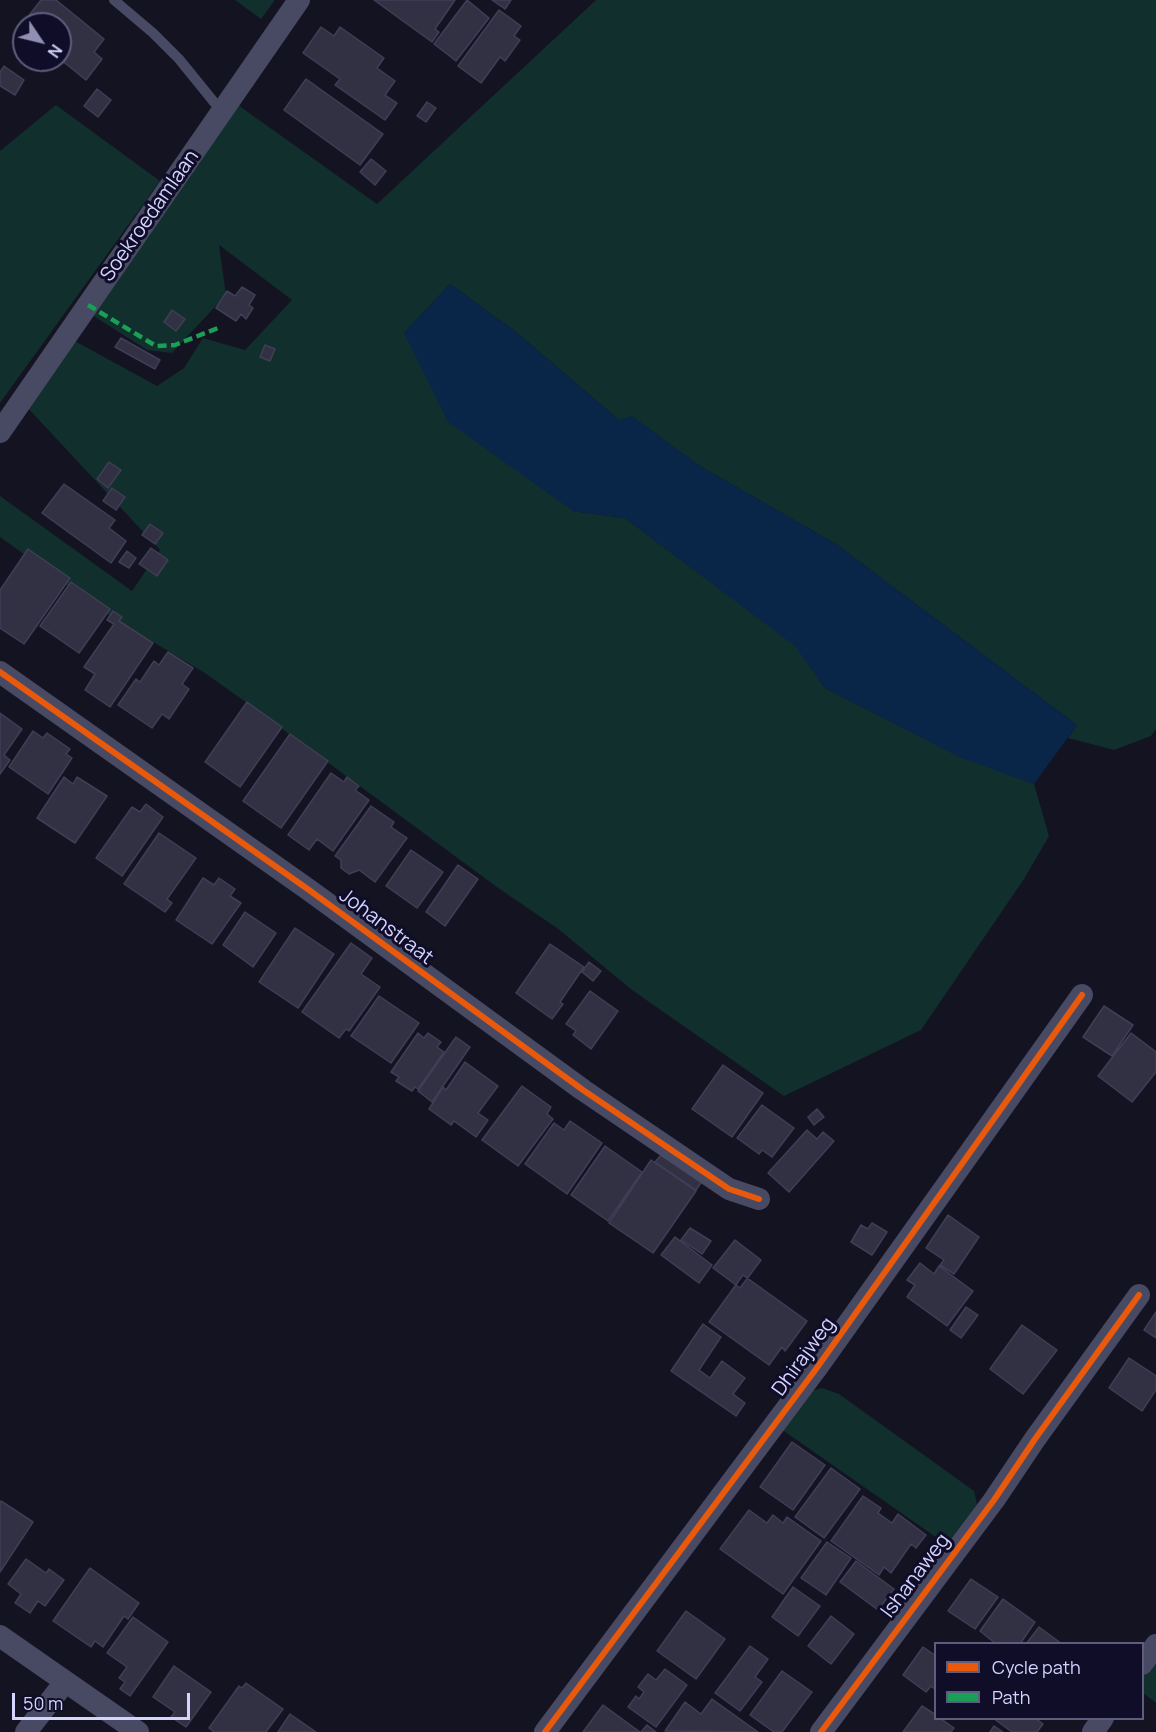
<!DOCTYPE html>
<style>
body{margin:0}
#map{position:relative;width:1156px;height:1732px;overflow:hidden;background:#141322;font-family:Manrope,sans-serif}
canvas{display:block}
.legend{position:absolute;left:934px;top:1642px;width:210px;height:78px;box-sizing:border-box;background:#0f0d28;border:2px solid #5e5d7e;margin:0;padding:8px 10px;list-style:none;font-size:18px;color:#d5d4ff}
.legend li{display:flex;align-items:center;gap:12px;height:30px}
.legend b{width:30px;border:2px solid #5e5d7e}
.north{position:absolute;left:12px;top:12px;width:60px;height:60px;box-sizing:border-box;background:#0f0d28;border:2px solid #5e5d7e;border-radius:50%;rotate:125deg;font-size:16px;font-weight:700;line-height:24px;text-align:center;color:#d5d4ff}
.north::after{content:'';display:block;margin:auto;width:21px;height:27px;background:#9190b2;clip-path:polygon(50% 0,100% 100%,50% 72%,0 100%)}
.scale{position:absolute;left:12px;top:1693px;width:178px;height:27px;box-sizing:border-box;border:3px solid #d5d4ff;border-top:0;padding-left:8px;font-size:18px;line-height:21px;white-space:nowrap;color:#d5d4ff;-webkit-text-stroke:4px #0f0d28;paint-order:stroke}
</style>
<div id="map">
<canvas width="1156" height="1732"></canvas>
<ul class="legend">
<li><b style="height:8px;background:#e8590c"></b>Cycle path</li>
<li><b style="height:8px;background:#1a9f57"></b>Path</li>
</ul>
<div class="north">N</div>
<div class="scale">50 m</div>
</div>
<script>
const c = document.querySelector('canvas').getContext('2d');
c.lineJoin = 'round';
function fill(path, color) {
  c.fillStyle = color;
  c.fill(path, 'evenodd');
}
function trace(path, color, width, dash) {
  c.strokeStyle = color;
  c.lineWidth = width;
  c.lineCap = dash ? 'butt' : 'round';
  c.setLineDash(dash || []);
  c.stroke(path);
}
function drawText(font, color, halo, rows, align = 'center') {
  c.font = font + ' Manrope,sans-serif';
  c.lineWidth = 6;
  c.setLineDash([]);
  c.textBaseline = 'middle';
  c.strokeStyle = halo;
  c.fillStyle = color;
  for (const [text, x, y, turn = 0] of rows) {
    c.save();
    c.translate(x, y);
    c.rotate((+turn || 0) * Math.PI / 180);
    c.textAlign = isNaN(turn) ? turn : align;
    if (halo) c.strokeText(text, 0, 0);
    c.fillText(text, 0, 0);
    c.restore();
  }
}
fill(new Path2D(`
 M 235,0 L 275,0 L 261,19 Z
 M 596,0 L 1156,0 L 1156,729 L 1151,736 L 1114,750 L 1068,738 L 1077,725 L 836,544 L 700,466 L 632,417 L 619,420 L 516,332 L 450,284 L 404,333 L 573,511 L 625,518 L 796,646 L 825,688 L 959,756 L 1034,784 L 1049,836 L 1024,879 L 921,1030 L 784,1096 L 632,990 L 557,928 L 501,890 L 247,703 L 205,673 L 113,618 L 0,537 L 0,496 L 132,591 L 160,550 L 26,406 L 73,340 L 157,386 L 184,368 L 203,338 L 245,350 L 292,300 L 219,245 L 226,295 L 172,353 L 147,350 L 92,315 L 238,105 L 377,204 Z
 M 56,105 L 160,181 L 0,403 L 0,151 Z
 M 822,1388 L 839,1394 L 974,1491 L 977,1504 L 950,1547 L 781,1429 L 807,1392 Z
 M 1156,1658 L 1156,1703 L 1143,1693 L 1143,1676 Z`), '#112f2c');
fill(new Path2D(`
 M 450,284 L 516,332 L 619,420 L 632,416 L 700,466 L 836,544 L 1077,725 L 1034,784 L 959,757 L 825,688 L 795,646 L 625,518 L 573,511 L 448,422 L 404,333 Z`), '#092649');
const building = new Path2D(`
 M 41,0 L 56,0 L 104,39 L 94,52 L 102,59 L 86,80 L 60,59 L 60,24 L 24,24 L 24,30 L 20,27 Z
 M 374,0 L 455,0 L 435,29 L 439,32 L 432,42 Z
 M 467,0 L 489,18 L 456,61 L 434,44 Z
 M 492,0 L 511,0 L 505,9 Z
 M 499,10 L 521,26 L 514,36 L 520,40 L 505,61 L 500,57 L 481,83 L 458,66 Z
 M 321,27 L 334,36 L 340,27 L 384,58 L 377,68 L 395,81 L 385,95 L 397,103 L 385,120 L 335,85 L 340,79 L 303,53 Z
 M 4,66 L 24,80 L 15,95 L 0,86 L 0,72 Z
 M 306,79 L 383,134 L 360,165 L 284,110 Z
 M 97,89 L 111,100 L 98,117 L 84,106 Z
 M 427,102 L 436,108 L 426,122 L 417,116 Z
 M 371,159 L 386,171 L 375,185 L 360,172 Z
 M 242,287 L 255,295 L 249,305 L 253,308 L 246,319 L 241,314 L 236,321 L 216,308 L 227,291 L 235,296 Z
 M 172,310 L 185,319 L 176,331 L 164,322 Z
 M 121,338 L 160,360 L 155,369 L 115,347 Z
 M 265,345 L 275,349 L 270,361 L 260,357 Z
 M 109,462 L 121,470 L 108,488 L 97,479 Z
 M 64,484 L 115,520 L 109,528 L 126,541 L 111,563 L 42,513 Z
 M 112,488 L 125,497 L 116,510 L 103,501 Z
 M 150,524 L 163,533 L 155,544 L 142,535 Z
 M 151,548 L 168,560 L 157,576 L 139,564 Z
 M 28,549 L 70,578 L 24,644 L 0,628 L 0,590 Z
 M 127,551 L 136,558 L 129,568 L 119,562 Z
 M 71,582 L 110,609 L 79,653 L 40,626 Z
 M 113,611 L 122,617 L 119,621 L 153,643 L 110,707 L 85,690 L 95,674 L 84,667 L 114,624 L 107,620 Z
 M 168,652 L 193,668 L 182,684 L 189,689 L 169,719 L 162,714 L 152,728 L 118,705 L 136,679 L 140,682 L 154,661 L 159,665 Z
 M 247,702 L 282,727 L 240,787 L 205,762 Z
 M 0,713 L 22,729 L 4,755 L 10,760 L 0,774 Z
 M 33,731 L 43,738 L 47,733 L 70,749 L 66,754 L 72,758 L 48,794 L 9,767 Z
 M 290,734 L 328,761 L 281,828 L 243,801 Z
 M 331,773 L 344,782 L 347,777 L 359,786 L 355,790 L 369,800 L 333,851 L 317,839 L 309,850 L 288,835 Z
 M 64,777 L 73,784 L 77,777 L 107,796 L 75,843 L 37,818 Z
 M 146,804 L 163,817 L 122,876 L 96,858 L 132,807 L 140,812 Z
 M 371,806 L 394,822 L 391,827 L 407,838 L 375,882 L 359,870 L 349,874 L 341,868 L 341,860 L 335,856 Z
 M 159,833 L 196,858 L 167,899 L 172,903 L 165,912 L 124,884 Z
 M 411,850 L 443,872 L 417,908 L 386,886 Z
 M 458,865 L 478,879 L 445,926 L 426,912 Z
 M 203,878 L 214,885 L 219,878 L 235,889 L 230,896 L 241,903 L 212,944 L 176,920 Z
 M 245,912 L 276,933 L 253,967 L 223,945 Z
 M 295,928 L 334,954 L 298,1008 L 259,982 Z
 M 351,943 L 372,958 L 361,974 L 380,987 L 349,1031 L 346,1029 L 339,1038 L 302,1012 Z
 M 550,944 L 584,967 L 560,1002 L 563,1004 L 552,1019 L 516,993 Z
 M 589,962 L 601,971 L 593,981 L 582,972 Z
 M 590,991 L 618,1011 L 591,1049 L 573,1035 L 576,1031 L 566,1024 Z
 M 379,996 L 419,1023 L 391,1063 L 351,1036 Z
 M 1104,1006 L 1133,1025 L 1112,1056 L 1083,1037 Z
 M 418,1033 L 424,1038 L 428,1033 L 441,1042 L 437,1047 L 444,1052 L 418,1089 L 415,1087 L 412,1091 L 396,1081 L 399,1077 L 391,1072 Z
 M 1131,1033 L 1156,1052 L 1156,1072 L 1132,1102 L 1098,1076 Z
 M 456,1037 L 470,1047 L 432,1102 L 418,1091 Z
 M 465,1062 L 498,1086 L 478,1113 L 488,1120 L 476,1137 L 454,1121 L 451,1125 L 429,1109 L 443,1087 L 446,1090 Z
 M 723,1065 L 763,1093 L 732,1137 L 692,1109 Z
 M 522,1086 L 551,1107 L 547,1114 L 553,1119 L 518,1166 L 482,1140 Z
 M 762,1105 L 794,1128 L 772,1157 L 762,1150 L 759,1154 L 737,1138 Z
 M 817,1109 L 824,1117 L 814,1125 L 808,1117 Z
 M 570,1121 L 602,1143 L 567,1194 L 525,1164 L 554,1123 L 564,1130 Z
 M 807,1130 L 817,1139 L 823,1132 L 834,1141 L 789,1192 L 768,1173 Z
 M 605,1146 L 642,1172 L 608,1221 L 571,1195 Z
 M 662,1154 L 702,1181 L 696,1190 L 655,1162 Z
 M 651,1160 L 696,1191 L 653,1253 L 609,1223 Z
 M 948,1215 L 979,1237 L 954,1274 L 940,1265 L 944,1260 L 926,1248 Z
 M 872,1223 L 887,1232 L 872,1255 L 851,1242 L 861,1225 L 868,1229 Z
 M 690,1228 L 711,1241 L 702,1254 L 681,1240 Z
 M 675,1237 L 712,1265 L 699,1283 L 661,1255 Z
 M 735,1240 L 761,1260 L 740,1288 L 713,1268 Z
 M 920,1263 L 934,1274 L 939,1266 L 973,1291 L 947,1326 L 907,1297 L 915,1285 L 907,1280 Z
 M 743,1275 L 807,1321 L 785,1351 L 782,1347 L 769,1365 L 709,1322 Z
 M 966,1307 L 978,1315 L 961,1338 L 950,1330 Z
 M 1156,1312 L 1156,1338 L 1144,1330 Z
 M 703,1324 L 721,1337 L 699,1370 L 710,1378 L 722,1361 L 745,1378 L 733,1394 L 745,1403 L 736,1416 L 671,1371 Z
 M 1022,1325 L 1057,1350 L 1023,1394 L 990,1369 Z
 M 1129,1358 L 1156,1376 L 1156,1390 L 1142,1411 L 1109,1388 Z
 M 792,1442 L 825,1465 L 793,1510 L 760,1487 Z
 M 831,1468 L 860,1489 L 824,1538 L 795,1517 Z
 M 863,1496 L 881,1508 L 878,1513 L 892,1523 L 898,1514 L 926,1535 L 916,1548 L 911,1544 L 891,1573 L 884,1567 L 879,1575 L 831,1541 Z
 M 1,1501 L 33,1522 L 0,1572 L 0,1502 Z
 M 749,1510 L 767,1523 L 773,1515 L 783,1523 L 787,1517 L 821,1541 L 783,1594 L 720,1549 Z
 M 827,1542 L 851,1558 L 826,1595 L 801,1578 Z
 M 26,1559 L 46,1573 L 49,1569 L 64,1580 L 45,1606 L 38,1601 L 30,1613 L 15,1603 L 21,1594 L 8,1584 Z
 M 856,1561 L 894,1589 L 878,1610 L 840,1582 Z
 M 90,1568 L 139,1603 L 128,1619 L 124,1616 L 103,1647 L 95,1641 L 91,1647 L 53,1621 Z
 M 971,1579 L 998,1597 L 975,1629 L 948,1611 Z
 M 793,1587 L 820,1606 L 798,1636 L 772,1617 Z
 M 1003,1599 L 1035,1622 L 1020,1644 L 996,1644 L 980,1631 Z
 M 686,1611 L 725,1639 L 696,1679 L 657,1651 Z
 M 831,1616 L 854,1634 L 831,1664 L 808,1646 Z
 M 133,1617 L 168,1642 L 130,1696 L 120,1689 L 125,1682 L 119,1678 L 127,1667 L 107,1653 Z
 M 1039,1627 L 1062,1644 L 1026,1644 Z
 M 750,1646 L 768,1659 L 755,1677 L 762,1682 L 740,1711 L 715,1693 Z
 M 923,1647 L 936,1656 L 936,1690 L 931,1686 L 926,1692 L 903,1675 Z
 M 174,1666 L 211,1692 L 186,1727 L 171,1717 L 175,1712 L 153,1697 Z
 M 665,1669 L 687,1685 L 656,1727 L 628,1707 L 636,1696 L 639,1699 L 644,1692 L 638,1687 L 648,1674 L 656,1680 Z
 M 782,1671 L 812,1692 L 782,1732 L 774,1732 L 750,1715 Z
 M 246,1683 L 283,1709 L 266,1732 L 214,1732 L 209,1728 L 239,1686 L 242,1688 Z
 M 712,1699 L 758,1732 L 665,1731 L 685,1702 L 701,1714 Z
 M 603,1705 L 640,1732 L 583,1732 Z
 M 922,1706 L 936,1715 L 936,1718 L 940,1718 L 954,1728 L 951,1732 L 903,1732 Z
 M 290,1714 L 316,1732 L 278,1732 Z
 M 993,1718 L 1035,1718 L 1043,1724 L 1037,1732 L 1012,1732 Z
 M 647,1725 L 656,1732 L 641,1732 Z
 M 994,1726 L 1003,1732 L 990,1732 Z`);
fill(building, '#323144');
trace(building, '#3f3e56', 1.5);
trace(new Path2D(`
 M 114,0 L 153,33 L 179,59 L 222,112`), '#484963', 10);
trace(new Path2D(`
 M 0,432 L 299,0
 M 0,672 L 309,890 L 583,1090 L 729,1189 L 759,1199
 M 0,1636 L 138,1732
 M 1142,1664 L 1156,1645
 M 26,1732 L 65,1682
 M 545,1732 L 816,1369 L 1082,995
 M 821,1732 L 994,1500 L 1035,1439 L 1139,1295
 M 1093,1732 L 1103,1718`), '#484963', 22);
trace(new Path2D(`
 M 88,305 L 156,346 L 175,345 L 218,328`), '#1a9f57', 4.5, [9, 4.5]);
trace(new Path2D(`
 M 0,672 L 309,890 L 583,1090 L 729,1189 L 759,1199
 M 545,1732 L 816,1369 L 1082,995
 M 821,1732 L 994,1500 L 1035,1439 L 1139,1295`), '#e8590c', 6);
drawText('20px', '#d5d4ff', '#0f0d28', [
 ["Soekroedamlaan",150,216,-55],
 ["Johanstraat",386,927,37],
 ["Dhirajweg",804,1357,-54],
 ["Ishanaweg",916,1576,-53]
]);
</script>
